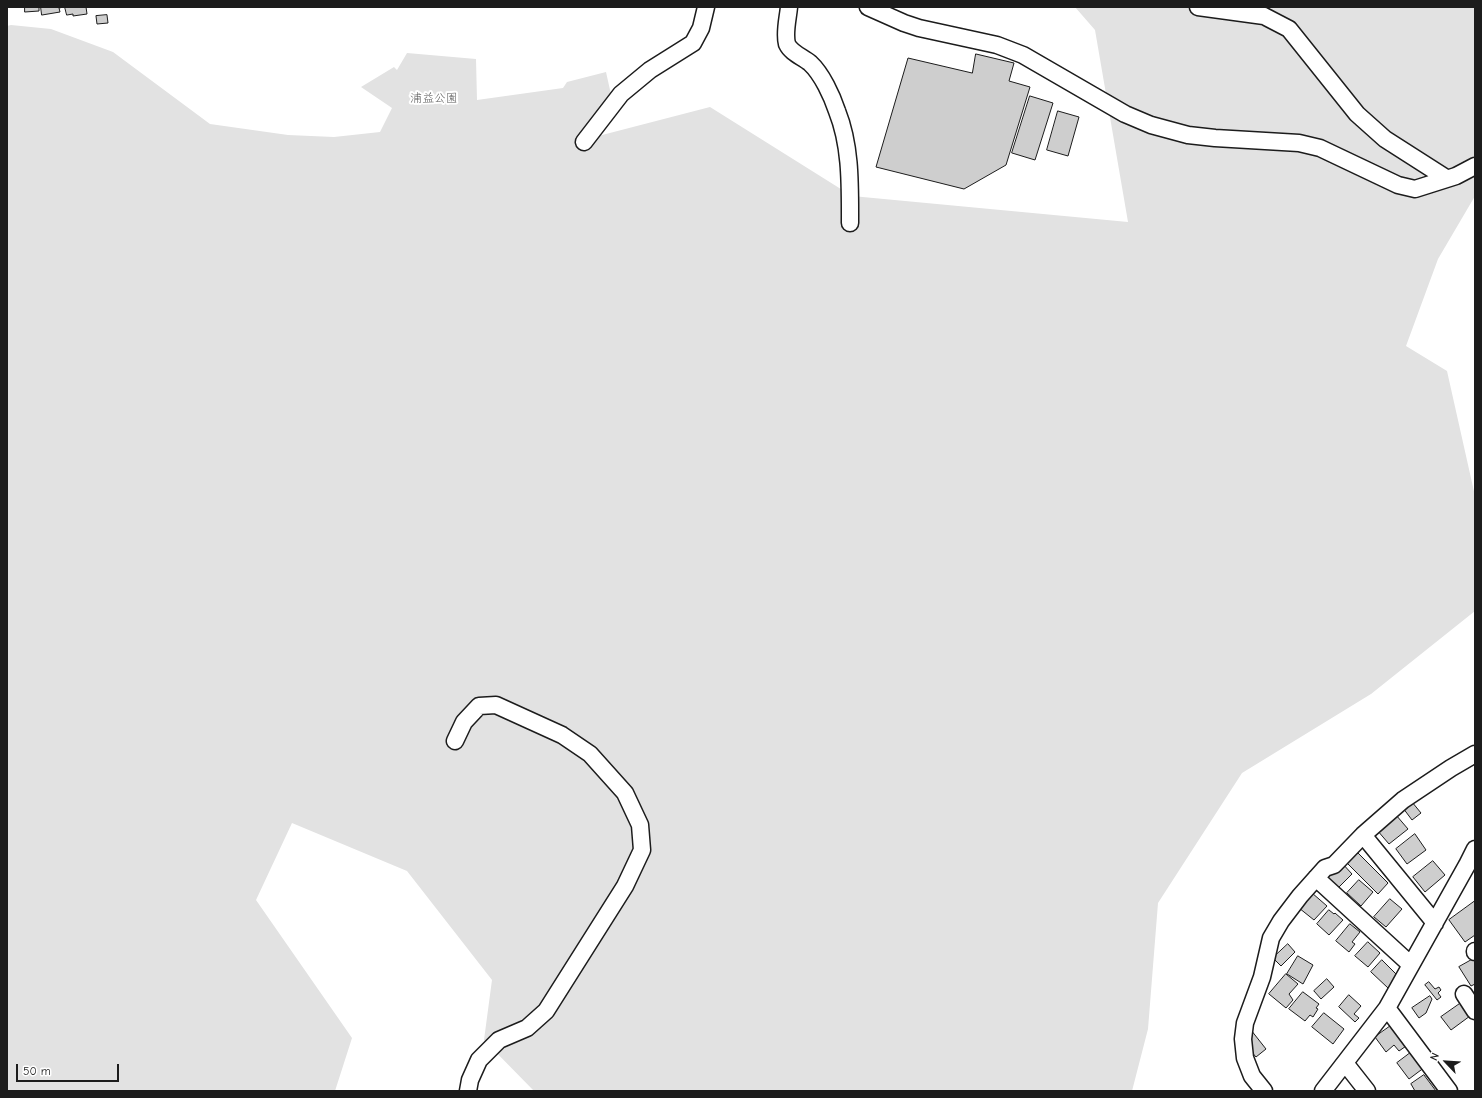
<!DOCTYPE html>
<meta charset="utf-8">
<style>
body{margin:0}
#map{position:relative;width:1482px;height:1098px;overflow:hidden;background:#fff;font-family:"Comic Neue",sans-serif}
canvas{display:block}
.frame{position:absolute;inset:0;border:8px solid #1c1c1c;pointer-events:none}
.north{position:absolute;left:1426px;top:1042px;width:40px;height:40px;-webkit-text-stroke:3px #fff;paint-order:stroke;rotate:295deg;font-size:11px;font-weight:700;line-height:16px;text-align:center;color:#1c1c1c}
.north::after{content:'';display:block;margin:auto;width:14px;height:18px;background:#1c1c1c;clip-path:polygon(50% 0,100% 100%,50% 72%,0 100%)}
.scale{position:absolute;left:16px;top:1064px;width:103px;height:18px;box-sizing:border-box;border:2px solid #1c1c1c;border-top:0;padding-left:5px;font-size:12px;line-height:14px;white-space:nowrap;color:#1c1c1c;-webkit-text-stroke:3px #fff;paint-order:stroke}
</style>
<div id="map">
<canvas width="1482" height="1098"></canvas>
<div class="frame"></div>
<div class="north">N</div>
<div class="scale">50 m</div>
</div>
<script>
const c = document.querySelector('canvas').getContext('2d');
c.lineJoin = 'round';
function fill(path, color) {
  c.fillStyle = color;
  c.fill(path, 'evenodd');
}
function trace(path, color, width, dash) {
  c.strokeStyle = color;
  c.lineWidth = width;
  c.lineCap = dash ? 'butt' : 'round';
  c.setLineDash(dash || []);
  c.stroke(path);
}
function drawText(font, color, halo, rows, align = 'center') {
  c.font = font + ' "Comic Neue","Klee One",sans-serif';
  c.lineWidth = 4;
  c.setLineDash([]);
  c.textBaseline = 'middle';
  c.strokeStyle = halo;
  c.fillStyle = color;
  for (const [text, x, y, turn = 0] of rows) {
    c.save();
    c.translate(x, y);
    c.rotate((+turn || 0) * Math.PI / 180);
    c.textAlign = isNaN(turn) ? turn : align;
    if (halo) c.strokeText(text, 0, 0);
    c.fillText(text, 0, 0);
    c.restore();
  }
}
fill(new Path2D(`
 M 1075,7 L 1475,7 L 1475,196 L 1438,259 L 1406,346 L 1447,371 L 1475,496 L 1475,611 L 1371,694 L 1242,773 L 1158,903 L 1148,1029 L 1132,1091 L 534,1091 L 484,1040 L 492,980 L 407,871 L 292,823 L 256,900 L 352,1038 L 335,1091 L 7,1091 L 7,26 L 11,25 L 51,29 L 113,52 L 210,124 L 288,135 L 334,137 L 380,132 L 392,108 L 361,87 L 394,67 L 397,70 L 407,53 L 476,59 L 477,100 L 563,88 L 567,82 L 606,72 L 612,99 L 579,141 L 710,107 L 852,196 L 1128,222 L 1095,30 Z`), '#e2e2e2');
const building = new Path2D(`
 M 25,7 L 39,7 L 39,11 L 25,12 Z
 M 41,7 L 64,7 L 59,8 L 60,12 L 42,15 Z
 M 65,7 L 86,7 L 87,14 L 73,16 L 73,14 L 67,15 Z
 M 107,15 L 108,23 L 97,24 L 96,16 Z
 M 976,54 L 1014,63 L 1009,81 L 1030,87 L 1006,165 L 964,189 L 876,167 L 908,58 L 972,73 Z
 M 1030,96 L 1053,103 L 1035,160 L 1012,153 Z
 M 1058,111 L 1079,117 L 1068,156 L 1047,150 Z
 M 1412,802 L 1421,813 L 1412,820 L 1403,808 Z
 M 1396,815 L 1408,829 L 1389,844 L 1377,830 Z
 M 1415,834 L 1426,850 L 1407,864 L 1396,849 Z
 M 1355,850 L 1388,883 L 1378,894 L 1345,861 Z
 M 1433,861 L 1445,875 L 1425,892 L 1413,877 Z
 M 1341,862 L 1352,874 L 1338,888 L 1327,876 Z
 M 1359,880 L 1373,892 L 1361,906 L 1347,893 Z
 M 1312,893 L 1327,906 L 1314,920 L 1299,908 Z
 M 1390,899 L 1402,909 L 1386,927 L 1374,917 Z
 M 1475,901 L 1475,935 L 1465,942 L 1449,920 Z
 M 1329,910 L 1334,914 L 1335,913 L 1343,920 L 1329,935 L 1317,924 Z
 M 1350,924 L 1360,932 L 1352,942 L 1355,944 L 1349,952 L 1336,941 Z
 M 1368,942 L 1380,953 L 1368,967 L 1355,956 Z
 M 1288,944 L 1295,952 L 1281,966 L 1273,958 Z
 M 1298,956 L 1313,965 L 1303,984 L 1287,974 Z
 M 1475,958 L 1475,984 L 1471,986 L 1459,967 Z
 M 1382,960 L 1399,977 L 1388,988 L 1371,972 Z
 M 1286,974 L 1298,984 L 1289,994 L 1293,1000 L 1286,1008 L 1269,994 Z
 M 1327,979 L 1334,987 L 1321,999 L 1314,991 Z
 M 1429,982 L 1435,989 L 1439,987 L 1441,990 L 1438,993 L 1441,997 L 1437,1000 L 1425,985 Z
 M 1303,992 L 1319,1004 L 1316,1008 L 1318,1009 L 1313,1017 L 1310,1015 L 1305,1021 L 1289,1009 Z
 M 1349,995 L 1361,1006 L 1354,1014 L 1359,1018 L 1355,1022 L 1339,1007 Z
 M 1430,996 L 1432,999 L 1426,1013 L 1419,1018 L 1412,1008 Z
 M 1461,1003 L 1470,1016 L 1451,1030 L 1441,1017 Z
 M 1324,1013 L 1344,1029 L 1333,1044 L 1312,1027 Z
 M 1392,1025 L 1409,1044 L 1399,1051 L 1394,1045 L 1386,1052 L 1375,1037 Z
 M 1251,1030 L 1266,1049 L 1256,1057 L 1249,1049 L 1252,1046 L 1244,1036 Z
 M 1413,1051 L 1425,1067 L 1409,1079 L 1397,1063 Z
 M 1424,1075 L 1436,1091 L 1415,1091 L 1411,1084 Z`);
fill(building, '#cecece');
trace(building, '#1c1c1c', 1);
const minor = new Path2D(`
 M 789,7 C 788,18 784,33 787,44 C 791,53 803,57 810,63 C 822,74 832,96 837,111 C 851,146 850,185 850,223
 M 868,7 L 904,23 L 919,28 L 997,45 L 1023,55 L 1125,114 L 1151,125 L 1188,135 L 1215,138 L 1299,143 L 1320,148 L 1398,185 L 1415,189 L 1456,176 L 1475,166
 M 1198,7 L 1264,16 L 1289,29 L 1357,114 L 1385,139 L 1446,178
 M 584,142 L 621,94 L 650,70 L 693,43 L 701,28 L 706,7
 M 455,741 L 464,722 L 479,706 L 496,705 L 562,735 L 590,754 L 625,793 L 640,825 L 642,850 L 625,886 L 546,1011 L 527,1028 L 499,1040 L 479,1060 L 470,1080 L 468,1091
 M 1363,835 L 1435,923
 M 1316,878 L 1411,965
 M 1475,951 L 1475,952
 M 1464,994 L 1475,1011
 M 1387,1008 L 1449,1091
 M 1345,1063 L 1367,1091
 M 1264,1091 L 1252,1076 L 1245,1058 L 1243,1039 L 1245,1023 L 1262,977 L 1271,938 L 1281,921 L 1300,896 L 1325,868 L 1334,865 L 1363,835 L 1403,800 L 1451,768 L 1475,754
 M 1323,1091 L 1387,1008 L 1467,865 L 1475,849`);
trace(minor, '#1c1c1c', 19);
trace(minor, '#fff', 16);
drawText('12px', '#575757', '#fff', [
 ["浦益公園",434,99]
]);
</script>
